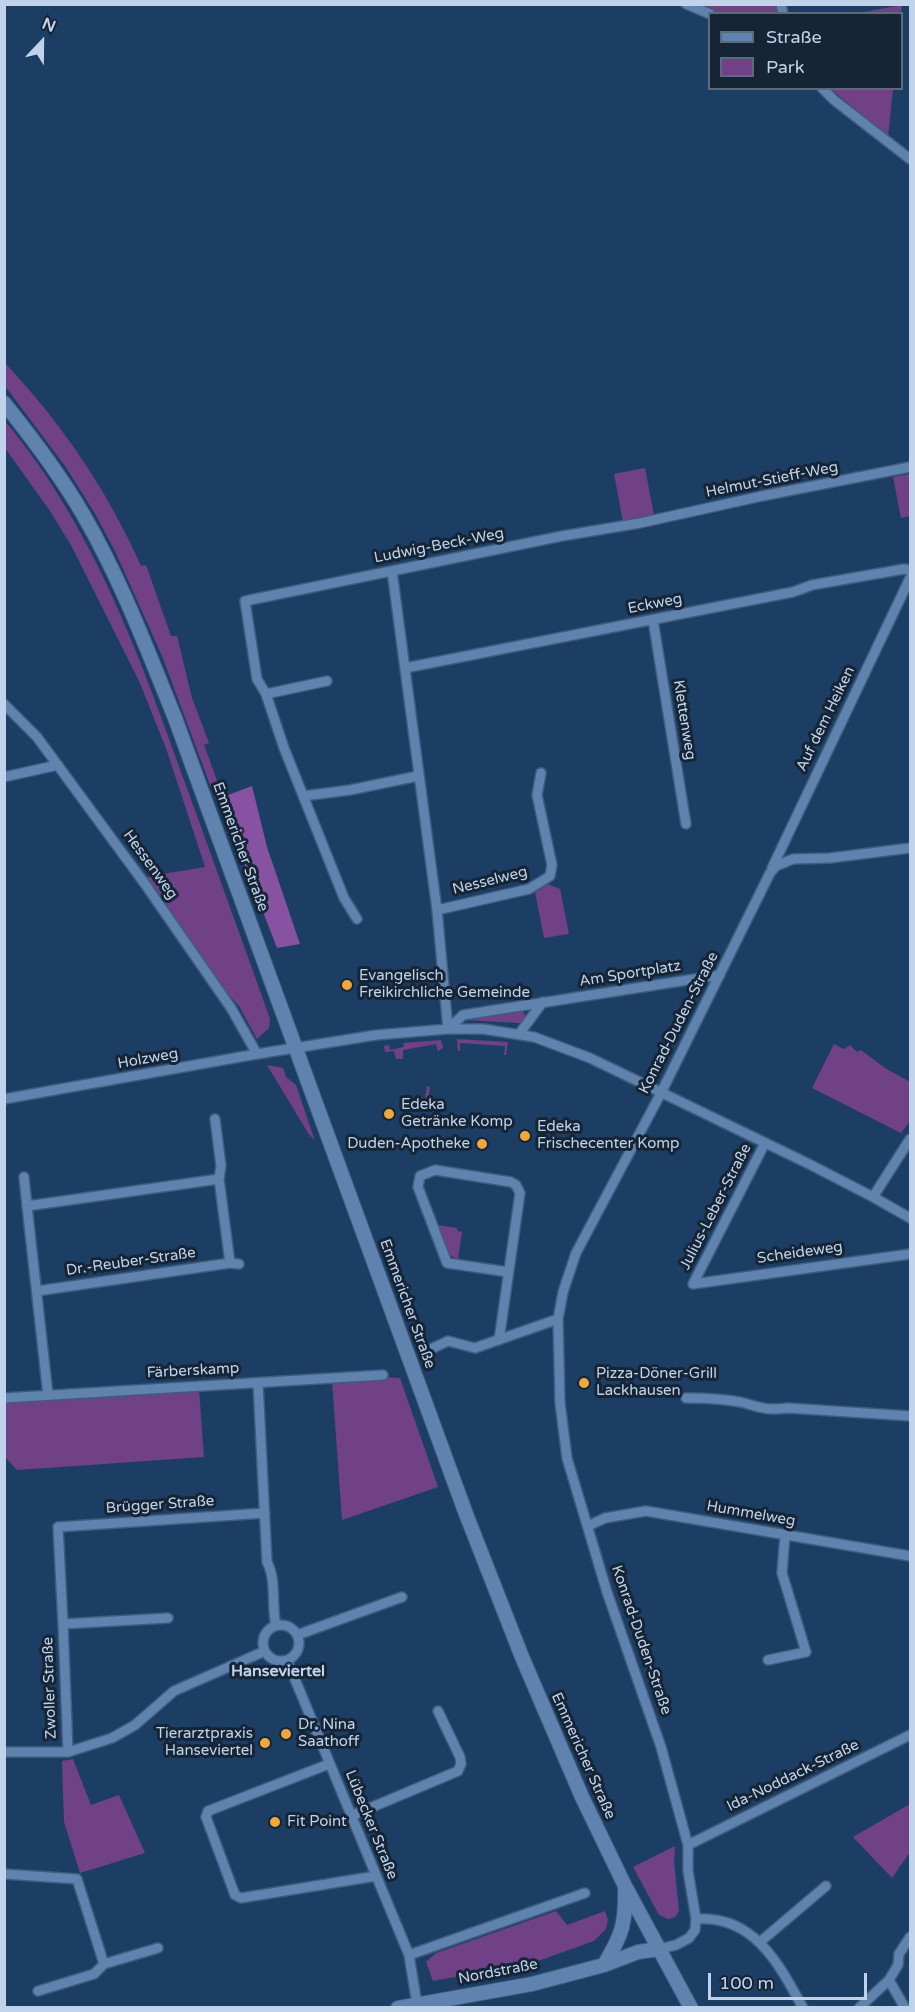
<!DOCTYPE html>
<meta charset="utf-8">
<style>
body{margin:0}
#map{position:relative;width:915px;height:2012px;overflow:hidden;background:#1d3e64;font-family:"Varela Round",sans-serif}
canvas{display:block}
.frame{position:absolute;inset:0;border:6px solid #c0d3eb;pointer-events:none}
.legend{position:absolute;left:708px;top:12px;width:195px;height:78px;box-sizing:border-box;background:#162536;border:2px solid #5a6b7e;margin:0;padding:8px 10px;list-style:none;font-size:18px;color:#c0d3eb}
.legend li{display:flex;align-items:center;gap:12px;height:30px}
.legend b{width:30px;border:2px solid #5a6b7e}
.north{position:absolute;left:12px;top:12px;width:60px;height:60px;-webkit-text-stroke:4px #162536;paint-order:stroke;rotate:22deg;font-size:16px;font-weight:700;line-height:24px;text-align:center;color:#c0d3eb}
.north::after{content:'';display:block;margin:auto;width:21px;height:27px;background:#c0d3eb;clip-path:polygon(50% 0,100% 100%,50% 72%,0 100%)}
.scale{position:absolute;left:708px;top:1973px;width:159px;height:27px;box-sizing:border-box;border:3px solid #c0d3eb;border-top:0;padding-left:8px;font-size:18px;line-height:21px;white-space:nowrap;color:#c0d3eb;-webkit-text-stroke:4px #162536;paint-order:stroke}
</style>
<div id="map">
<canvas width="915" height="2012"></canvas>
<div class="frame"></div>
<ul class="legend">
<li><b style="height:8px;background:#5f83ae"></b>Straße</li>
<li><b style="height:16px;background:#704187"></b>Park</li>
</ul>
<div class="north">N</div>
<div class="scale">100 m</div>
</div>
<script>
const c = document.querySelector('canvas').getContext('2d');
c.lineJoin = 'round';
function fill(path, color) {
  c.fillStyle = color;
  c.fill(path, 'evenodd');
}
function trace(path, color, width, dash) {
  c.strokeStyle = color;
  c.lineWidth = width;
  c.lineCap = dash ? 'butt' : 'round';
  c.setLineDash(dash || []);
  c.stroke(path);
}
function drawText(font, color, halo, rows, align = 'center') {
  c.font = font + ' "Varela Round",sans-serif';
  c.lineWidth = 6;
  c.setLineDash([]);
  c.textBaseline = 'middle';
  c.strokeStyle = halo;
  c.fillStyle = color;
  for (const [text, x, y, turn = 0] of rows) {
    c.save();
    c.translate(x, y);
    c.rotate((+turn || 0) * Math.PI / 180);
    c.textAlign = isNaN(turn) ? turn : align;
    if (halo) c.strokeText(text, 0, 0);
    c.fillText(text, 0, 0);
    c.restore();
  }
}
fill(new Path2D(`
 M 696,5 L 777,5 L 779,13 L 717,13 Z
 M 902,5 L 901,13 L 858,13 Z
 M 831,89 L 893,89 L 888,137 Z
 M 4,362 C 60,421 108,491 141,566 L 146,565 L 171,636 L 177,636 L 192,698 L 209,743 L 204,745 L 223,797 L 215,798 L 162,656 L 115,551 L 94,512 L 65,466 L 5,386 Z
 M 4,420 C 92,524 139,654 184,780 C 213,860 242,940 270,1019 L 269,1028 L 257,1039 L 239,1006 L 227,993 L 145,877 L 205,867 L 167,751 L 140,683 L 72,547 L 50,511 L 5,448 Z
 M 645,468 L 654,515 L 623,522 L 614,474 Z
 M 910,474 L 910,516 L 901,518 L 893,477 Z
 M 548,884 L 560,889 L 569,934 L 544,938 L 535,892 Z
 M 520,1008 L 526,1016 L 523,1021 L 519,1023 L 465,1020 L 463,1017 Z
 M 457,1039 L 508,1042 L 506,1055 L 504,1055 L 505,1046 L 460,1043 L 460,1051 L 458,1051 Z
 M 441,1040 L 443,1048 L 438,1051 L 436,1044 L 403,1050 L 403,1059 L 396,1059 L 394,1051 L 385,1052 L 384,1046 L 389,1045 L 390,1050 L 404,1047 L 403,1043 Z
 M 834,1044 L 844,1049 L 850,1045 L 857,1052 L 861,1050 L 885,1068 L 910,1082 L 910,1121 L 901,1133 L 812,1088 Z
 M 267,1065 L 283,1068 L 286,1077 L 296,1085 L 315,1141 L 308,1133 Z
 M 427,1086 L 430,1087 L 428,1099 L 436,1100 L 434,1107 L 424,1106 L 421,1104 L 418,1097 L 425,1098 Z
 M 438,1225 L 457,1228 L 457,1231 L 462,1232 L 458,1259 L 449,1255 Z
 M 383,1377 L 400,1378 L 438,1487 L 342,1520 L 332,1381 Z
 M 199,1389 L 204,1457 L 17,1470 L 5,1457 L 5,1400 Z
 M 73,1759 L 91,1805 L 119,1795 L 145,1853 L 80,1873 L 64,1822 L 62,1761 Z
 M 910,1804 L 910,1852 L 892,1878 L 853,1837 Z
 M 675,1846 L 674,1861 L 679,1911 L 675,1917 L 668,1919 L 659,1915 L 633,1867 Z
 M 556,1911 L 567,1925 L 605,1911 L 608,1920 L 606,1929 L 594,1941 L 535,1962 L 433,1981 L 426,1962 L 436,1953 Z`), '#704187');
fill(new Path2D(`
 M 252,786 L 267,847 L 300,944 L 277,948 L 224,811 L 227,808 L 223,797 Z`), '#8752a2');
const street = new Path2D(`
 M 686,4 L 710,14
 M 781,4 L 783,14
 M 822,88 L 834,100 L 910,159
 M 392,571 L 437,910 L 448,1029
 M 653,620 L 686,824
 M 405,668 L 793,592 L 812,585 L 904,569 L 910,570
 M 266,694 L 327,681
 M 4,704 L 37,737 L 145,884 L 231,1008 L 257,1054
 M 4,777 L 58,765
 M 303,796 L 350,790 L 418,776
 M 772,868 L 910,578
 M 437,910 L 529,889 L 550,876 L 552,865 L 537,795 L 541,773
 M 357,919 L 344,898 L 284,748 L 266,694 L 257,679 L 245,601 L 562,536 L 640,523 L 762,496 L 910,467
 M 448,1029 L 463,1015 L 720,975
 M 519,1034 L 543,1002
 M 4,1099 L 257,1054 L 376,1035 L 448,1029 L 483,1029 L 534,1037 L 590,1058 L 809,1164 L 873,1197 L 910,1218
 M 215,1119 L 221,1166 L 219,1179 L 230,1263
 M 24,1177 L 27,1206
 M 873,1197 L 910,1139
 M 693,1284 L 910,1254
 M 693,1284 L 765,1143
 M 37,1291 L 230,1263 L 239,1264
 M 499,1340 L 520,1193 L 516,1185 L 511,1182 L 435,1170 L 420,1176 L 418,1187 L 447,1263 L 508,1272
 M 431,1349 L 448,1341 L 475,1348 L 558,1319
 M 258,1383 L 267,1562 C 277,1581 271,1605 276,1626
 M 48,1395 L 27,1206 L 219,1179
 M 4,1398 L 383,1375
 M 686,1398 C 704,1398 723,1399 740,1402 C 760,1407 765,1411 788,1408 L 910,1416
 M 588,1526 L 605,1518 L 646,1511 L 910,1556
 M 63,1624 L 58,1527 L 265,1513
 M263 1643a18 18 0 1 1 36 0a18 18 0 1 1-36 0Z
 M 297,1635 L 402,1597
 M 287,1660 L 409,1955 L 417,2004
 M 768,1660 L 806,1652 L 782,1573 L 785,1535
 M 4,1752 L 68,1752 L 112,1738 L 135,1725 L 174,1691 L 265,1651
 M 68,1752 L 63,1624 L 168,1618
 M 329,1764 L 208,1811 L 206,1817 L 235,1895 L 241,1898 L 376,1876
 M 351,1816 L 458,1771 L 461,1764 L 460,1757 L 438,1711
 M 688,1845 L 910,1735
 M 4,1874 L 77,1879 L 104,1964 L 158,1948
 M 696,1919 C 754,1915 779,1964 803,2008
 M 760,1942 L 826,1886
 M 659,1949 L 676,1945 L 689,1938 L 695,1930 L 696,1919 L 688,1871 L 688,1845 L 661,1747 L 607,1592 L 567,1458 L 560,1403 L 558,1319 L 563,1292 L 576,1253 L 661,1093 L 770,873 L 776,866 L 793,859 L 830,858 L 910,848
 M 409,1955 L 585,1893
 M 889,1980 L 898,1965 L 899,1954 L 910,1937
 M 38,1991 L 94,1974 L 104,1964
 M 859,2008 L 889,1980 L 905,2008`);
const secondary = new Path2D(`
 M 4,403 C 33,439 61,476 84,516 C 121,580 147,649 175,718 L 466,1514 L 522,1657 L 582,1797 L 625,1886 L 691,2008
 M 604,1965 C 622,1935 626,1924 625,1888
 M 398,2008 L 532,1984 L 604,1965 L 638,1952 L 659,1949`);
trace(street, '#3f5c7c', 12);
trace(secondary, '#3f5c7c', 16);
trace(street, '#5f83ae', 9);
trace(secondary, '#5f83ae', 14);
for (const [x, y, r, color] of [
 [347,985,6,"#eea83c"],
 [389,1114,6,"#eea83c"],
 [525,1136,6,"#eea83c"],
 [482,1144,6,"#eea83c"],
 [584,1383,6,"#eea83c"],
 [286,1734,6,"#eea83c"],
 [265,1743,6,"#eea83c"],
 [275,1822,6,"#eea83c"]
]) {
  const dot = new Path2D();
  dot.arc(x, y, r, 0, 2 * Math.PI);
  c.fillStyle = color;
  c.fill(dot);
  trace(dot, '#162536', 2);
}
drawText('15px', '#c0d3eb', '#162536', [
 ["Helmut-Stieff-Weg",772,480,-11],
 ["Ludwig-Beck-Weg",439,546,-11],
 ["Eckweg",655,604,-11],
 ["Auf dem Heiken",826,719,-64],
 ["Klettenweg",684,720,81],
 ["Emmericher Straße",240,847,70],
 ["Hessenweg",150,865,54],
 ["Nesselweg",490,881,-14],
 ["Am Sportplatz",630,974,-9],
 ["Konrad-Duden-Straße",679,1023,-63],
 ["Holzweg",148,1059,-10],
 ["Julius-Leber-Straße",716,1207,-63],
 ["Scheideweg",800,1253,-8],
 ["Dr.-Reuber-Straße",131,1262,-8],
 ["Emmericher Straße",407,1304,70],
 ["Färberskamp",193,1371,-3],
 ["Brügger Straße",160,1505,-4],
 ["Hummelweg",751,1514,10],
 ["Konrad-Duden-Straße",641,1640,71],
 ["Zwoller Straße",50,1688,-92],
 ["Emmericher Straße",583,1756,66],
 ["Ida-Noddack-Straße",793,1776,-26],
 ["Lübecker Straße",371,1825,68],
 ["Nordstraße",498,1972,-11]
]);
drawText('15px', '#c0d3eb', '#162536', [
 ["Evangelisch",359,976],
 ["Freikirchliche Gemeinde",359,993],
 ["Edeka",401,1105],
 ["Getränke Komp",401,1122],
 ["Edeka",537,1127],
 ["Frischecenter Komp",537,1144],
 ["Duden-Apotheke",470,1144,"right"],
 ["Pizza-Döner-Grill",596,1374],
 ["Lackhausen",596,1391],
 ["Dr. Nina",298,1725],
 ["Saathoff",298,1742],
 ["Tierarztpraxis",253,1734,"right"],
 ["Hanseviertel",253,1751,"right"],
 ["Fit Point",287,1822]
], 'left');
drawText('bold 16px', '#c0d3eb', '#162536', [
 ["Hanseviertel",278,1672]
]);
</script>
